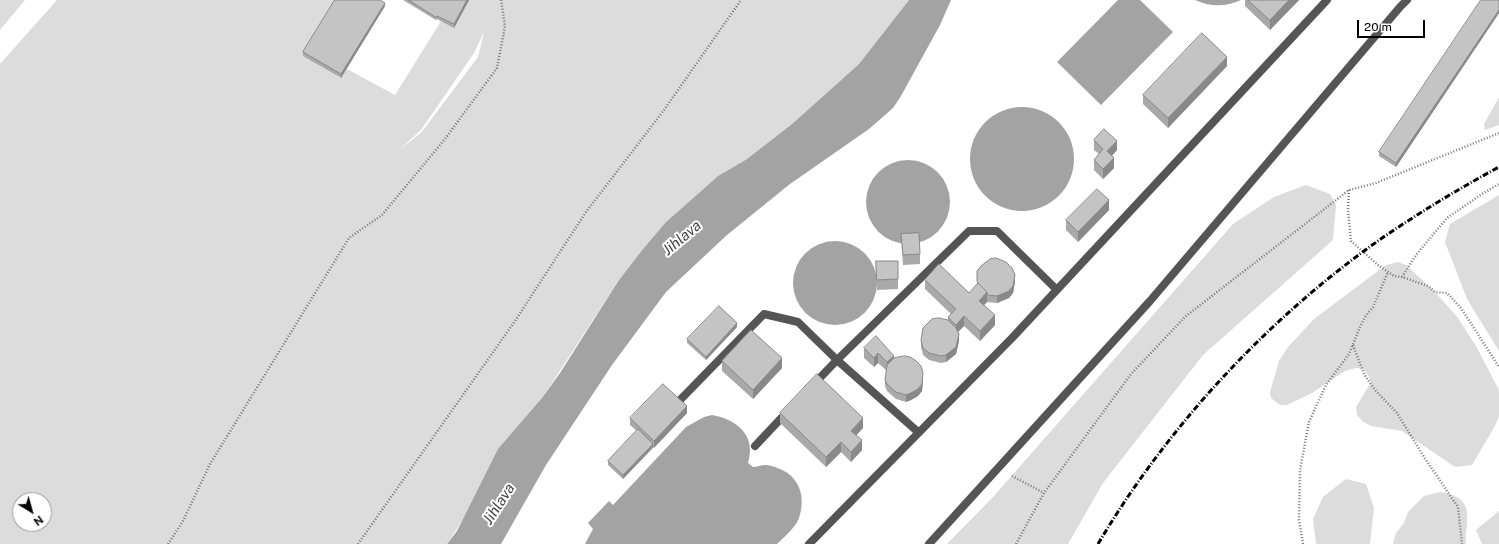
<!DOCTYPE html>
<style>
body{margin:0}
#map{position:relative;width:1499px;height:544px;overflow:hidden;background:#fff;font-family:"Public Sans",sans-serif}
canvas{display:block}
.north{position:absolute;left:12px;top:492px;width:40px;height:40px;box-sizing:border-box;background:#fff;border:1px solid #999;border-radius:50%;rotate:143deg;font-size:11px;font-weight:700;line-height:16px;text-align:center;color:#000}
.north::after{content:'';display:block;margin:auto;width:14px;height:18px;background:#000;clip-path:polygon(50% 0,100% 100%,50% 72%,0 100%)}
.scale{position:absolute;left:1357px;top:20px;width:68px;height:18px;box-sizing:border-box;border:2px solid #000;border-top:0;padding-left:5px;font-size:12px;line-height:14px;white-space:nowrap;color:#000;-webkit-text-stroke:3px #fff;paint-order:stroke}
</style>
<div id="map">
<canvas width="1499" height="544"></canvas>
<div class="north">N</div>
<div class="scale">20 m</div>
</div>
<script>
const c = document.querySelector('canvas').getContext('2d');
c.lineJoin = 'round';
function fill(path, color) {
  c.fillStyle = color;
  c.fill(path, 'evenodd');
}
function trace(path, color, width, dash) {
  c.strokeStyle = color;
  c.lineWidth = width;
  c.lineCap = dash ? 'butt' : 'round';
  c.setLineDash(dash || []);
  c.stroke(path);
}
function drawText(font, color, halo, rows, align = 'center') {
  c.font = font + ' "Public Sans",sans-serif';
  c.lineWidth = 4;
  c.setLineDash([]);
  c.textBaseline = 'middle';
  c.strokeStyle = halo;
  c.fillStyle = color;
  for (const [text, x, y, turn = 0] of rows) {
    c.save();
    c.translate(x, y);
    c.rotate((+turn || 0) * Math.PI / 180);
    c.textAlign = isNaN(turn) ? turn : align;
    if (halo) c.strokeText(text, 0, 0);
    c.fillText(text, 0, 0);
    c.restore();
  }
}
fill(new Path2D(`
 M 0,0 L 25,0 L 0,30 Z
 M 57,0 L 337,0 L 304,56 L 340,78 L 347,69 L 395,95 L 441,21 L 469,0 L 909,0 L 859,64 L 792,124 L 747,159 L 718,176 L 666,222 L 643,249 L 619,280 L 447,544 L 0,544 L 0,64 ZM 484,32 L 478,57 L 421,133 L 399,150 L 421,130 L 474,53 ZM 20,500 L 44,500 L 44,524 L 20,524 Z
 M 1499,97 L 1499,125 L 1485,130 L 1484,124 Z
 M 1306,185 L 1330,194 L 1336,205 L 1333,240 L 1203,355 L 1103,483 L 1068,544 L 947,544 L 993,497 L 1233,224 L 1274,197 Z
 M 1499,195 L 1499,351 L 1467,299 L 1445,242 L 1450,224 Z
 M 1398,262 L 1406,265 L 1435,292 L 1458,318 L 1476,346 L 1499,390 L 1499,416 L 1495,426 L 1472,465 L 1455,467 L 1402,431 L 1371,426 L 1362,421 L 1357,415 L 1356,407 L 1371,382 L 1368,375 L 1363,369 L 1356,368 L 1345,371 L 1312,393 L 1287,405 L 1280,405 L 1271,398 L 1270,392 L 1279,361 L 1288,347 L 1314,319 L 1386,265 Z
 M 1346,479 L 1366,484 L 1374,508 L 1370,544 L 1316,544 L 1313,519 L 1323,497 Z
 M 1440,492 C 1462,496 1469,502 1467,525 C 1466,532 1465,538 1466,544 L 1393,544 L 1396,533 L 1404,523 L 1408,512 L 1424,496 Z
 M 1499,511 L 1499,544 L 1482,544 L 1476,530 Z`), '#dcdcdc');
fill(new Path2D(`
 M 909,0 L 951,0 L 940,25 L 901,96 L 893,108 L 869,129 L 790,184 L 727,235 L 666,292 L 612,365 L 546,465 L 501,544 L 447,544 L 457,531 L 498,449 L 542,398 L 560,373 L 619,280 L 643,249 L 666,222 L 718,176 L 747,159 L 792,124 L 859,64 Z
 M 1118,0 L 1140,0 L 1173,32 L 1101,105 L 1057,62 Z
 M 1195,0 L 1241,0 C 1226,7 1210,7 1195,0 Z
 M970 159a52 52 0 1 1 104 0a52 52 0 1 1-104 0Z
 M866 202a42 42 0 1 1 84 0a42 42 0 1 1-84 0Z
 M793 283a42 42 0 1 1 84 0a42 42 0 1 1-84 0Z
 M 712,415 C 730,418 750,429 750,450 C 750,454 749,459 748,463 L 753,467 C 757,467 761,465 765,465 C 770,465 775,467 780,469 C 800,477 806,498 799,518 C 795,528 785,536 777,544 L 585,544 L 593,529 L 588,523 L 609,501 L 613,505 L 686,427 L 704,417 Z`), '#a3a3a3');
trace(new Path2D(`
 M 1349,190 L 1348,210 L 1351,241 L 1378,265 L 1394,276 L 1402,277 L 1428,286 L 1435,292 L 1447,293 L 1461,308 L 1499,367
 M 1402,277 L 1416,255 L 1447,218 L 1482,194 L 1499,184
 M 1353,345 L 1364,374 L 1375,390 L 1397,413 L 1424,457 L 1458,507 L 1462,544
 M 1012,476 L 1044,493
 M 168,544 L 183,521 L 210,464 L 349,238 L 382,215 L 445,139 L 497,68 L 505,26 L 501,0
 M 358,544 L 515,321 L 586,212 L 664,110 L 741,0
 M 1016,544 L 1044,493 L 1131,374 L 1186,316 L 1349,190 L 1376,183 L 1499,133
 M 1303,544 L 1299,520 L 1300,470 L 1309,422 L 1326,385 L 1349,354 L 1360,327 L 1365,317 L 1373,307 L 1388,272`), '#777', 2.5, [1, 2]);
trace(new Path2D(`
 M 813,385 L 837,360 L 969,231 L 997,231 L 1057,290
 M 680,400 L 764,314 L 798,322 L 837,360 L 918,432
 M 755,446 L 787,412
 M 809,544 L 1012,338 L 1327,0`), '#555', 8);
trace(new Path2D(`
 M 929,544 L 1150,301 L 1400,7 L 1407,0`), '#555', 8);
trace(new Path2D(`
 M 1098,544 C 1169,424 1271,315 1385,236 C 1422,211 1460,188 1499,167`), '#000', 3, [6, 2, 1, 2]);
fill(new Path2D(`
 M 403,0 L 469,0 L 454,28 L 437,19 L 436,20 Z
 M 1245,0 L 1299,0 L 1270,30 L 1245,6 Z
 M 1499,0 L 1499,13 L 1396,167 L 1379,156 L 1379,152 Z
 M 385,6 L 341,78 L 303,56 L 303,52 Z
 M 1227,66 L 1168,128 L 1143,104 L 1143,95 Z
 M 1094,140 L 1117,150 L 1112,156 L 1114,168 L 1103,179 L 1094,170 L 1094,160 L 1099,154 L 1094,150 Z
 M 1109,210 L 1078,242 L 1066,230 L 1066,220 Z
 M 901,234 L 920,254 L 920,264 L 903,265 Z
 M 876,261 L 898,261 L 898,289 L 877,290 L 876,271 Z
 M 977,271 L 1015,282 L 1013,293 L 1009,298 L 997,303 L 987,302 L 984,305 L 995,325 L 980,341 L 964,326 L 958,332 L 959,341 L 956,354 L 946,362 L 941,363 L 929,360 L 923,355 L 921,347 L 921,340 L 948,320 L 948,317 L 951,314 L 925,289 L 925,280 L 969,293 L 977,285 Z
 M 737,327 L 706,360 L 687,343 L 687,339 Z
 M 864,348 L 894,358 L 923,380 L 922,391 L 918,396 L 911,400 L 906,402 L 896,399 L 887,391 L 885,386 L 885,380 L 887,371 L 878,363 L 874,367 L 864,358 Z
 M 722,361 L 782,368 L 753,399 L 722,371 Z
 M 687,413 L 623,479 L 608,465 L 608,461 L 637,431 L 630,425 L 630,418 Z
 M 780,413 L 863,428 L 856,435 L 862,450 L 851,462 L 841,452 L 826,467 L 780,423 Z`), '#a9a9a9');
fill(new Path2D(`
 M 467,0 L 469,0 L 454,28 L 454,24 Z
 M 1289,0 L 1299,0 L 1270,30 L 1270,20 Z
 M 385,3 L 385,6 L 341,78 L 341,74 Z
 M 1499,10 L 1499,13 L 1396,167 L 1396,163 Z
 M 1227,57 L 1227,66 L 1168,128 L 1168,118 Z
 M 1117,141 L 1117,150 L 1107,161 L 1107,151 Z
 M 1114,158 L 1114,168 L 1103,179 L 1103,169 Z
 M 1109,200 L 1109,210 L 1078,242 L 1078,232 Z
 M 1015,275 L 1015,282 L 1013,293 L 1009,298 L 997,303 L 997,296 Z
 M 987,292 L 987,302 L 979,310 L 979,301 Z
 M 995,315 L 995,325 L 980,341 L 980,331 Z
 M 964,316 L 964,326 L 956,334 L 956,325 Z
 M 737,323 L 737,327 L 706,360 L 706,357 Z
 M 959,334 L 959,341 L 956,354 L 946,362 L 946,355 Z
 M 878,353 L 878,363 L 874,367 L 874,358 Z
 M 894,356 L 894,365 L 887,372 L 887,362 Z
 M 782,358 L 782,368 L 753,399 L 753,390 Z
 M 923,373 L 923,380 L 922,391 L 918,396 L 911,400 L 906,402 L 906,395 Z
 M 687,406 L 687,413 L 654,448 L 654,441 Z
 M 863,418 L 863,428 L 851,441 L 851,431 Z
 M 862,440 L 862,450 L 851,462 L 851,452 Z
 M 841,442 L 841,452 L 826,467 L 826,457 Z
 M 653,444 L 653,447 L 623,479 L 623,475 Z`), '#898989');
const building = new Path2D(`
 M 335,0 L 380,0 L 385,3 L 341,74 L 303,52 Z
 M 409,0 L 467,0 L 454,24 L 437,16 L 436,17 Z
 M 1248,0 L 1289,0 L 1270,20 Z
 M 1481,0 L 1499,0 L 1499,10 L 1396,163 L 1379,152 Z
 M 1202,33 L 1227,57 L 1168,118 L 1143,95 Z
 M 1104,129 L 1117,141 L 1107,151 L 1114,158 L 1103,169 L 1094,160 L 1103,149 L 1094,140 Z
 M 1097,189 L 1109,200 L 1078,232 L 1066,220 Z
 M 919,233 L 920,254 L 903,255 L 901,234 Z
 M 996,258 L 1006,262 L 1012,268 L 1015,275 L 1013,286 L 1009,291 L 997,296 L 987,295 L 987,292 L 978,283 L 978,284 L 977,281 L 977,271 L 981,266 L 990,259 Z
 M 876,261 L 898,261 L 898,279 L 877,280 Z
 M 939,264 L 969,293 L 978,283 L 987,292 L 979,301 L 995,315 L 980,331 L 964,316 L 956,325 L 948,317 L 956,309 L 925,280 Z
 M 719,306 L 737,323 L 706,357 L 687,339 Z
 M 939,318 L 948,320 L 956,328 L 959,334 L 956,347 L 946,355 L 941,356 L 929,353 L 923,348 L 921,340 L 923,328 L 932,319 Z
 M 751,330 L 782,358 L 753,390 L 722,361 Z
 M 876,336 L 894,356 L 887,362 L 878,353 L 874,358 L 864,348 Z
 M 905,356 L 910,357 L 915,360 L 921,366 L 923,373 L 922,384 L 918,389 L 911,393 L 906,395 L 896,392 L 887,384 L 885,380 L 887,365 L 894,358 Z
 M 817,374 L 863,418 L 851,431 L 862,440 L 851,452 L 841,442 L 826,457 L 780,413 Z
 M 663,384 L 687,406 L 654,441 L 630,418 Z
 M 638,429 L 653,444 L 623,475 L 608,461 Z`);
fill(building, '#c4c4c4');
trace(building, '#898989', 1);
drawText('italic 15px', '#444', '#fff', [
 ["Jihlava",682,238,-40],
 ["Jihlava",499,504,-57]
]);
</script>
